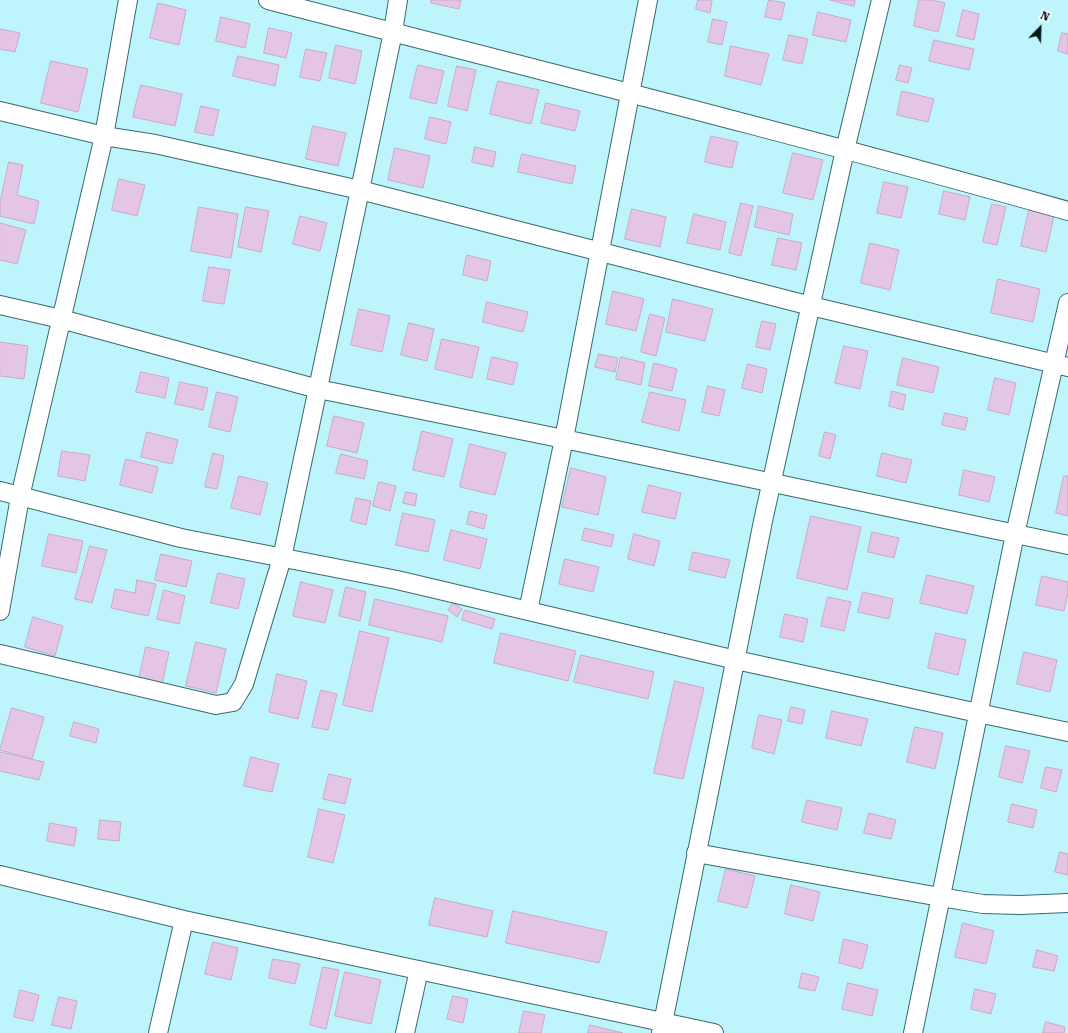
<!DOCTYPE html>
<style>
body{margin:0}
#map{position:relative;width:1068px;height:1033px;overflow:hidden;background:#bef5fc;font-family:"Roboto Serif",serif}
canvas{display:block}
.north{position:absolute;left:1020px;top:8px;width:40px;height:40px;-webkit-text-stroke:3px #fff;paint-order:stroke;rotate:23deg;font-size:11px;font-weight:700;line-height:16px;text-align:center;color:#021719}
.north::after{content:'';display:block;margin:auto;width:14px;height:18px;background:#021719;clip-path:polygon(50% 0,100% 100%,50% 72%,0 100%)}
</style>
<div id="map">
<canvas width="1068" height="1033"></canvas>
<div class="north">N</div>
</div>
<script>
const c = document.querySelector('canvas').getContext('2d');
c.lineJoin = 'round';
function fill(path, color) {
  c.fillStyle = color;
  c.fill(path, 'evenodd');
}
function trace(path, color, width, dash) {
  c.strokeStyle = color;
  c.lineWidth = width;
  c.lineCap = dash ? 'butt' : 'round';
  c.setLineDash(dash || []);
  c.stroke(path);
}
const building = new Path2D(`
 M 431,0 L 461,0 L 459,9 L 431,3 Z
 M 698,0 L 712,0 L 710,13 L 696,9 Z
 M 769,0 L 785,3 L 781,20 L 765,17 Z
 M 830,0 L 855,0 L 854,6 Z
 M 919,0 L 932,0 L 945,3 L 938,32 L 914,26 Z
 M 158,3 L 186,10 L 179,45 L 150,38 Z
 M 963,10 L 979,14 L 974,40 L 957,36 Z
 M 818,12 L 851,20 L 846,42 L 813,35 Z
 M 221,17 L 250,24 L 245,48 L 216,41 Z
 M 713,19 L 727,22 L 722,45 L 708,42 Z
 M 269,28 L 292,33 L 286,58 L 264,53 Z
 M 0,29 L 20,33 L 15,52 L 0,49 Z
 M 1062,33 L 1068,34 L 1068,54 L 1058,51 Z
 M 789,35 L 808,39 L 802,64 L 783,60 Z
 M 934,40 L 974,49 L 969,70 L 929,61 Z
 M 336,45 L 362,51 L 355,84 L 329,78 Z
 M 731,46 L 769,54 L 761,85 L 725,76 Z
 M 306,49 L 327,53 L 320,81 L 300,77 Z
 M 238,56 L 279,65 L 275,86 L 233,76 Z
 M 51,61 L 88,69 L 78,112 L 41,103 Z
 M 418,65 L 444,71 L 436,104 L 410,98 Z
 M 900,65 L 912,68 L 908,83 L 896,80 Z
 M 457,66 L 476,70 L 467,111 L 448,106 Z
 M 498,81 L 539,90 L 531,124 L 490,114 Z
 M 141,85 L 182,94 L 175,126 L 133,117 Z
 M 902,91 L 934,99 L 928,122 L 897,115 Z
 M 546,103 L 580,111 L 575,131 L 541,123 Z
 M 201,106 L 219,110 L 213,136 L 195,132 Z
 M 430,117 L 451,122 L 446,144 L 425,139 Z
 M 313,126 L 346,133 L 338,166 L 306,159 Z
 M 711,136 L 738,142 L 732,168 L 705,162 Z
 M 475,147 L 496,152 L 493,167 L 472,162 Z
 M 395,148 L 430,156 L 423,188 L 388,180 Z
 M 793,153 L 823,160 L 813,200 L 783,193 Z
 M 522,154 L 576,166 L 572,184 L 518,172 Z
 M 9,162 L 23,165 L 17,195 L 39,201 L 34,224 L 0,216 L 0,202 Z
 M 119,179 L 145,185 L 137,216 L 112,210 Z
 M 884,182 L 908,187 L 901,218 L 877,213 Z
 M 944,191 L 970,197 L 965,220 L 939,214 Z
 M 741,203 L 753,206 L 741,256 L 729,253 Z
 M 992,204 L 1006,207 L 997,245 L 983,242 Z
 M 759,206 L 793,214 L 789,235 L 755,227 Z
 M 199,207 L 238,214 L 231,258 L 191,251 Z
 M 246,207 L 269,211 L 261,252 L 238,247 Z
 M 632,209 L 666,217 L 660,247 L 625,239 Z
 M 1029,210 L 1054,216 L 1046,252 L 1021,246 Z
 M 694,214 L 726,222 L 720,250 L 687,243 Z
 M 300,216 L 327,223 L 320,251 L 293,244 Z
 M 0,223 L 26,230 L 17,264 L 0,260 Z
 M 778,238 L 802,243 L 796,270 L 772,265 Z
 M 870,243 L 899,250 L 890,290 L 861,283 Z
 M 467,255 L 491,261 L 487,281 L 463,275 Z
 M 209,267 L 230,270 L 224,304 L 203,301 Z
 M 998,279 L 1040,289 L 1033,322 L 991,313 Z
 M 613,291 L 644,299 L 636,331 L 606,324 Z
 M 673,299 L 713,309 L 705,341 L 666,332 Z
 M 487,302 L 528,312 L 523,332 L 483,322 Z
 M 359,309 L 390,316 L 382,352 L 351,345 Z
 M 650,314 L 665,318 L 656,356 L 641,352 Z
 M 762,321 L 776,324 L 770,350 L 756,347 Z
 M 409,323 L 434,329 L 427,361 L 401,355 Z
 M 442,339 L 479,347 L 472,378 L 435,369 Z
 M 0,342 L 28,346 L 24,379 L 0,376 Z
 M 844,346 L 868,351 L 860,389 L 835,383 Z
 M 599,354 L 618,358 L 615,372 L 595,367 Z
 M 492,357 L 518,363 L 513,385 L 487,379 Z
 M 621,357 L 645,363 L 641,385 L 616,379 Z
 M 903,358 L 939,367 L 933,393 L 897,385 Z
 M 654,363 L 677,369 L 672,391 L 649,386 Z
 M 748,364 L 767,369 L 762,393 L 742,388 Z
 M 141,372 L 169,378 L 165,398 L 136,392 Z
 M 995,378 L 1016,383 L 1009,415 L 988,410 Z
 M 180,382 L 208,388 L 203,410 L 175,404 Z
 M 708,386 L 725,390 L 719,416 L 702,412 Z
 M 892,391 L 906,395 L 903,410 L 889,406 Z
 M 217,392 L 238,397 L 230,432 L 209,427 Z
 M 650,392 L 686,400 L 679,431 L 642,422 Z
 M 945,413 L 968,418 L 965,430 L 942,425 Z
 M 334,416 L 364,423 L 357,453 L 327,446 Z
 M 422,431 L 453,439 L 444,477 L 413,470 Z
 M 147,432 L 178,440 L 172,464 L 141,457 Z
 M 825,432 L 836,435 L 830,459 L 819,456 Z
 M 470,444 L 506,453 L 495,495 L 460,487 Z
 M 62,451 L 90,455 L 85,481 L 58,476 Z
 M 213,453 L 224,456 L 217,489 L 205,487 Z
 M 882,453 L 912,460 L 906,483 L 877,476 Z
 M 341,454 L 368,461 L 364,479 L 336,473 Z
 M 126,459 L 158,467 L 152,493 L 120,485 Z
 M 571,468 L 606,477 L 598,515 L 562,507 Z
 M 964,470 L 995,477 L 989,502 L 959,495 Z
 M 239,476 L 268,483 L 260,515 L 231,508 Z
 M 1064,476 L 1068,476 L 1068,516 L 1056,513 Z
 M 379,482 L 396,486 L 390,511 L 373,506 Z
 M 649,485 L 681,493 L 675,519 L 642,512 Z
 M 406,492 L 417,494 L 415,506 L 403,503 Z
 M 356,498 L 371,501 L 366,525 L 351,521 Z
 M 470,511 L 487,515 L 484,529 L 467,524 Z
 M 403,513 L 435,520 L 428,552 L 396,545 Z
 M 811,516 L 861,527 L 847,590 L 797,578 Z
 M 585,528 L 614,535 L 611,547 L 582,540 Z
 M 451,530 L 487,539 L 480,569 L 444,560 Z
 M 872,532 L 899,538 L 894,558 L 868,552 Z
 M 49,534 L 83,541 L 76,573 L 42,566 Z
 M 634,534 L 660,541 L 654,566 L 628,559 Z
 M 90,546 L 107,550 L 92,603 L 75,599 Z
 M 693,552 L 730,560 L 725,578 L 689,570 Z
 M 161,554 L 192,561 L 186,587 L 155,580 Z
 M 565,559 L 599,567 L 593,592 L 559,584 Z
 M 218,573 L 245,579 L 238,609 L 211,603 Z
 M 927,575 L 974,586 L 967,614 L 920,603 Z
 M 1042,576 L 1068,582 L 1068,593 L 1064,611 L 1036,605 Z
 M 137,580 L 156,584 L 148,616 L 111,608 L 115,589 L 135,593 Z
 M 301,582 L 333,590 L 325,623 L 293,616 Z
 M 346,587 L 366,592 L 360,621 L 339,616 Z
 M 164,590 L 185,596 L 179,624 L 157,619 Z
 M 863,592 L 893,599 L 889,619 L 858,612 Z
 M 828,597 L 851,602 L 844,631 L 821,626 Z
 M 375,599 L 448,616 L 442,642 L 369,625 Z
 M 453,603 L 462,609 L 457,617 L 448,610 Z
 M 465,610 L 495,619 L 492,629 L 462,620 Z
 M 785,614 L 808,619 L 803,642 L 780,637 Z
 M 33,617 L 63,626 L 55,656 L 25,647 Z
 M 360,631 L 389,638 L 372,712 L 343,705 Z
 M 501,633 L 576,651 L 568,681 L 494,663 Z
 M 936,633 L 966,640 L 958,675 L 928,668 Z
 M 196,642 L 226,649 L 216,693 L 186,686 Z
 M 146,647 L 169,652 L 162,684 L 139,679 Z
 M 1024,652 L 1057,660 L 1050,692 L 1017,684 Z
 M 581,655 L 654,672 L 648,699 L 574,682 Z
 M 277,674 L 307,681 L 298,719 L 269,712 Z
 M 675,681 L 704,688 L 683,779 L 654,773 Z
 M 321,690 L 337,694 L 328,730 L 312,727 Z
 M 791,707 L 805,710 L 802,724 L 788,721 Z
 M 12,708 L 44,717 L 32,759 L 0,750 Z
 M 832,711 L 868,719 L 861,746 L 826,738 Z
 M 759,715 L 782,720 L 774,754 L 752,748 Z
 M 74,722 L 99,729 L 96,743 L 70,736 Z
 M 915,727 L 943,733 L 935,769 L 907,762 Z
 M 1006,746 L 1030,751 L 1022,783 L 999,777 Z
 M 0,752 L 44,762 L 39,780 L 0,771 Z
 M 251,757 L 279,764 L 272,792 L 244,786 Z
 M 1046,767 L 1062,770 L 1056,792 L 1041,788 Z
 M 329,774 L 351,779 L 345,804 L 323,799 Z
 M 807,800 L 842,808 L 837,830 L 802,822 Z
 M 1012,804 L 1037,810 L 1033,828 L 1008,822 Z
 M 319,809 L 345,815 L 333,863 L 308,857 Z
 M 869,813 L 896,820 L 891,839 L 864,833 Z
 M 100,820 L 121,822 L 119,841 L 98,839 Z
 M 50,823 L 77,828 L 74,846 L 47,841 Z
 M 1060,852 L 1068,854 L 1068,875 L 1055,872 Z
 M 726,869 L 755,876 L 747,908 L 718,901 Z
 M 791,885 L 820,892 L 813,921 L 785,914 Z
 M 435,898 L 493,911 L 487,937 L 429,925 Z
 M 513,911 L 607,932 L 599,963 L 506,943 Z
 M 963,923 L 994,931 L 986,964 L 955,957 Z
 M 844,939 L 868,945 L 862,969 L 839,963 Z
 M 213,942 L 238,948 L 231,980 L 205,974 Z
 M 1037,950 L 1058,956 L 1054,971 L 1033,967 Z
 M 273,959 L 300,964 L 295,984 L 269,978 Z
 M 323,967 L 339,970 L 326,1029 L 310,1025 Z
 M 345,972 L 381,980 L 371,1024 L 335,1016 Z
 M 802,973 L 819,977 L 815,991 L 799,988 Z
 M 848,983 L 878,990 L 872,1016 L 842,1009 Z
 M 975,989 L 996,994 L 991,1014 L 971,1009 Z
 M 20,990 L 39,995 L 33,1021 L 14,1017 Z
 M 453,996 L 468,999 L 463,1023 L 447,1019 Z
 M 59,997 L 77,1001 L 71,1029 L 52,1025 Z
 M 524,1011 L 545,1015 L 541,1033 L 519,1033 Z
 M 1046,1022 L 1065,1027 L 1064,1033 L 1043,1033 Z
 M 590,1025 L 623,1033 L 588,1033 Z`);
fill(building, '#e5c5e6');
trace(building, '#c8a9c9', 1);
const minor = new Path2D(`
 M 268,0 C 535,69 803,136 1068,211
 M 0,111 L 104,136 L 155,144 L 360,190 L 811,306 L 1068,367
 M 0,305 L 61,319 L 318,389 L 564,439 L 1068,545
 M 0,491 L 181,538 L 397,580 L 736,660 L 978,713 L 1068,732
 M 0,611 L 20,497 L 104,136 L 128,0
 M 528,611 L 564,439 L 648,0
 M 0,654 L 216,705 L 233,702 L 244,684 L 282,558 L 360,190 L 393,32 L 398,0
 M 696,853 L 940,897 L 983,904 L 1020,905 L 1068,903
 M 0,875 L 184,920 L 714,1033
 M 158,1033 L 184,920
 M 405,1033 L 419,970
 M 661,1033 L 763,521 L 845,150 L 881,0
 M 913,1033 L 1015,534 L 1068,303`);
trace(minor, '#376b71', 20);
trace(minor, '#fff', 18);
</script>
